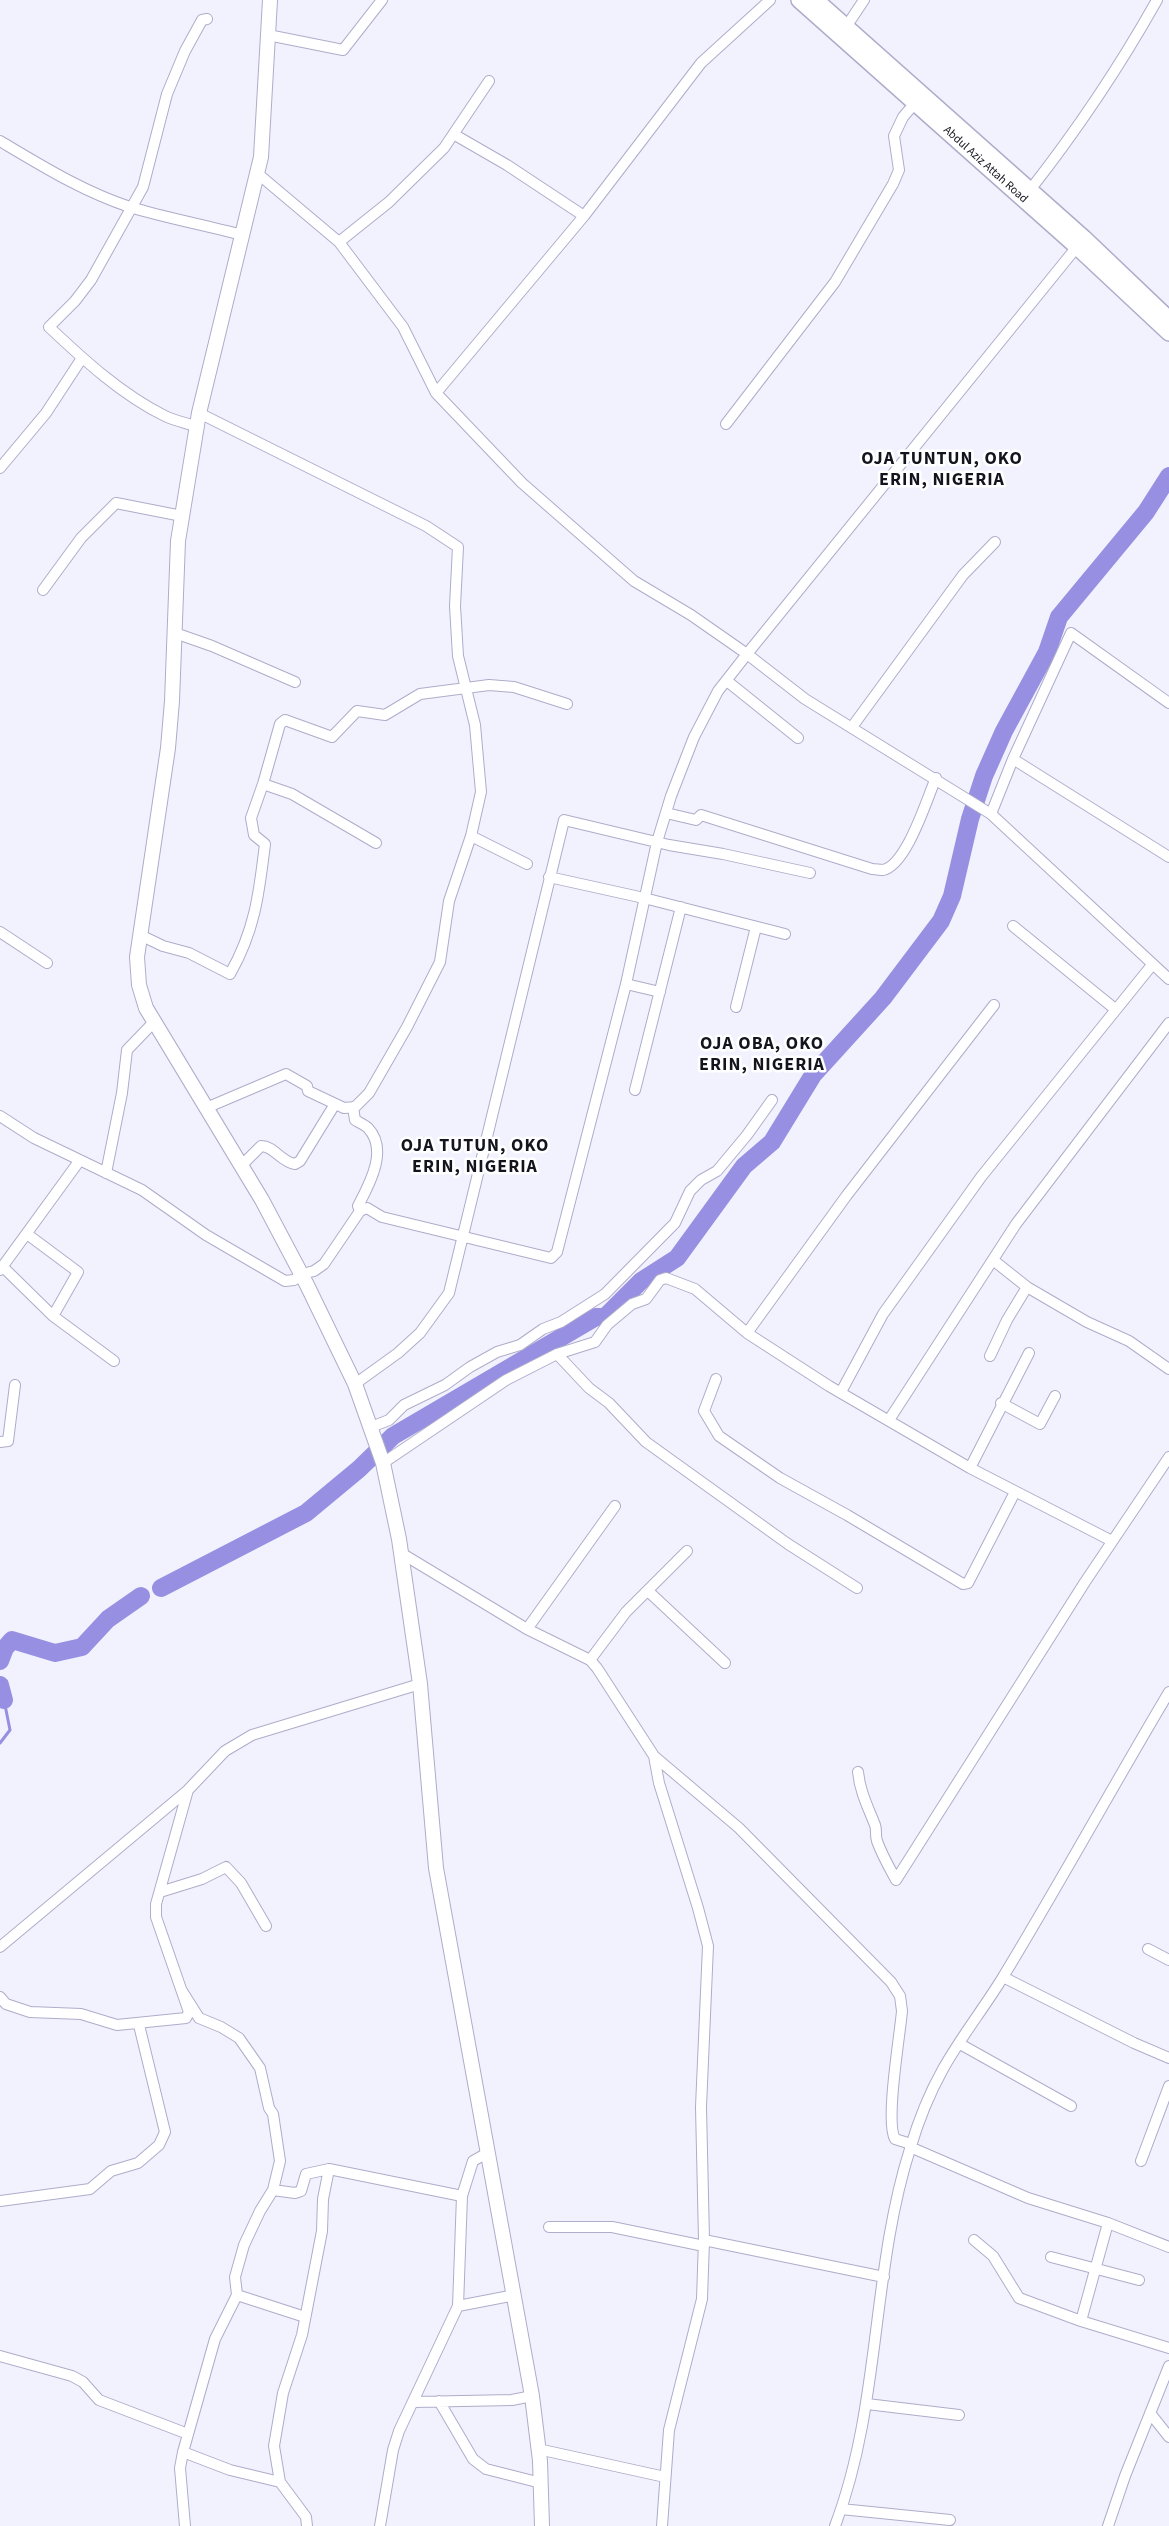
<!DOCTYPE html>
<style>
body{margin:0}
canvas{display:block;background:#f2f1fe}
</style>
<canvas width="1169" height="2526"></canvas>
<script>
const c = document.querySelector('canvas').getContext('2d');
c.lineJoin = 'round';
function trace(path, color, width, dash) {
  c.strokeStyle = color;
  c.lineWidth = width;
  c.lineCap = dash ? 'butt' : 'round';
  c.setLineDash(dash || []);
  c.stroke(path);
}
function drawText(font, color, halo, rows, align = 'center') {
  c.font = font + ' "Source Sans 3",sans-serif';
  c.lineWidth = 5;
  c.setLineDash([]);
  c.textBaseline = 'middle';
  c.strokeStyle = halo;
  c.fillStyle = color;
  for (const [text, x, y, turn = 0] of rows) {
    c.save();
    c.translate(x, y);
    c.rotate((+turn || 0) * Math.PI / 180);
    c.textAlign = isNaN(turn) ? turn : align;
    if (halo) c.strokeText(text, 0, 0);
    c.fillText(text, 0, 0);
    c.restore();
  }
}
trace(new Path2D(`
 M 0,1658 L 2,1654
 M 0,1743 L 10,1730 L 4,1700`), '#978fe1', 3);
trace(new Path2D(`
 M 161,1588 L 306,1513 L 359,1469 L 393,1436 L 596,1317 L 605,1317 L 641,1281 L 677,1258 L 744,1166 L 772,1142 L 813,1075 L 883,998 L 941,921 L 952,896 L 970,819 L 984,776 L 1004,731 L 1047,652 L 1059,617 L 1146,512 L 1169,476
 M 0,1661 L 5,1648 L 12,1640 L 55,1653 L 82,1647 L 108,1619 L 141,1596
 M 0,1685 L 4,1700`), '#978fe1', 18);
const minor = new Path2D(`
 M 846,27 L 864,0
 M 268,35 L 343,50 L 382,0
 M 455,135 L 507,165 L 584,216
 M 0,141 C 42,166 84,192 130,207 C 166,218 205,225 242,235
 M 257,173 L 339,242 L 403,327 L 436,393 L 522,483 L 634,581 L 691,615 L 747,654 L 805,699 L 991,814 L 1169,979
 M 1030,190 C 1077,130 1120,66 1157,0
 M 339,242 L 389,202 L 444,148 L 489,81
 M 436,393 L 584,216 L 701,63 L 770,0
 M 199,413 L 426,526 L 458,547 L 455,606 L 458,656 L 475,725 L 481,792 L 471,836 L 449,901 L 440,962 L 407,1027 L 369,1093 L 355,1107 L 344,1108 L 308,1091 L 307,1086 L 286,1074 L 206,1108
 M 726,424 L 835,282 L 893,184 L 899,170 L 894,136 L 903,117 L 915,103
 M 198,427 C 187,423 175,421 165,416 C 122,395 84,360 49,327 L 75,301 L 91,280 L 143,187 L 167,94 L 185,51 L 202,20 L 207,19
 M 0,468 L 46,413 L 82,358
 M 43,590 L 81,538 L 116,503 L 182,516
 M 175,633 L 212,646 L 295,682
 M 727,681 L 798,738
 M 852,727 L 963,575 L 995,542
 M 1013,759 L 1169,857
 M 263,784 L 292,794 L 376,843
 M 666,813 L 696,820 L 701,815 L 872,869 C 875,869 880,870 883,870 C 907,865 927,798 936,778
 M 991,814 L 1013,759 L 1071,633 L 1169,703
 M 471,836 L 527,864
 M 549,877 L 644,898 L 785,934
 M 1013,926 L 1115,1009
 M 0,932 L 47,963
 M 140,935 L 163,946 L 189,953 L 230,974 C 255,930 259,894 265,844 L 254,835 L 251,818 L 263,784 L 280,724 L 285,720 L 332,737 L 357,711 L 385,715 L 420,694 L 489,685 L 514,687 L 567,704
 M 626,984 L 660,992
 M 736,1007 L 756,927
 M 635,1090 L 681,907
 M 353,1107 L 355,1120 C 358,1122 365,1125 368,1128 C 389,1150 369,1185 358,1206 L 360,1211
 M 0,1116 L 34,1138 L 142,1190 L 206,1235 L 285,1281 L 294,1280 L 302,1274 L 314,1271 L 324,1264 L 360,1211 L 367,1208 L 382,1217 L 551,1258 L 557,1252 L 626,984 L 657,842 L 671,796 L 694,737 L 718,691 L 747,654 L 1080,243
 M 241,1166 L 261,1146 C 274,1146 281,1162 295,1164 L 300,1161 L 335,1104
 M 106,1173 L 122,1093 L 127,1050 L 154,1022
 M 27,1234 L 78,1272 L 53,1316
 M 993,1260 L 1027,1287 L 1087,1322 L 1129,1341 L 1169,1369
 M 3,1267 L 53,1316 L 114,1361
 M 0,1270 L 80,1160
 M 747,1333 L 847,1195 L 994,1005
 M 557,1354 L 589,1388 L 609,1403 L 646,1442 L 788,1544 L 857,1588
 M 990,1356 L 1007,1320 L 1027,1287
 M 716,1379 L 704,1411 L 719,1436 L 780,1478 L 847,1515 L 963,1584 L 968,1583 L 1015,1492
 M 355,1384 L 398,1353 L 420,1333 L 449,1293 L 564,820 L 669,845 L 723,854 L 810,873
 M 841,1392 L 883,1314 L 981,1177 L 1152,965
 M 1001,1403 L 1040,1424 L 1055,1396
 M 889,1420 L 1016,1224 L 1169,1023
 M 371,1427 L 389,1420 L 404,1405 L 445,1385 L 470,1367 L 497,1352 L 520,1345 L 543,1329 L 561,1322 L 605,1294 L 675,1223 L 690,1191 L 701,1180 L 717,1171 L 747,1135 L 772,1100
 M 0,1442 L 8,1441 L 15,1385
 M 383,1463 L 506,1380 L 557,1354 L 595,1342 L 607,1325 L 632,1304 L 646,1299 L 660,1280 L 666,1278 L 695,1289 L 747,1333 L 829,1386 L 970,1468 L 1112,1541
 M 970,1468 L 1029,1353
 M 401,1553 L 527,1629 L 590,1660 L 597,1668 L 654,1756 L 659,1783 L 698,1908 L 708,1946 L 701,2107 L 704,2240 L 702,2299 L 669,2430 L 662,2526
 M 648,1591 L 725,1663
 M 527,1629 L 615,1506
 M 590,1660 L 626,1612 L 687,1551
 M 654,1756 L 739,1828 L 891,1982 L 900,1996 L 902,2011 C 900,2035 885,2122 895,2139 L 911,2144
 M 858,1772 C 860,1792 868,1807 875,1825 C 877,1830 875,1835 877,1841 C 882,1855 889,1867 896,1880 L 1085,1582 L 1169,1457
 M 160,1892 L 202,1879 L 226,1867 L 241,1883 L 266,1926
 M 0,1947 L 188,1790 L 225,1751 L 252,1735 L 420,1684
 M 1148,1949 L 1169,1960
 M 1003,1977 L 1134,2043 L 1169,2058
 M 182,1991 L 199,2018 L 221,2027 L 239,2038 L 260,2068 L 269,2108 L 273,2114 L 280,2161 L 273,2190 L 260,2211 L 244,2245 L 235,2277 L 237,2295 L 215,2339 L 183,2452 L 230,2470 L 280,2482
 M 0,1997 L 6,2004 L 30,2012 L 81,2014 L 117,2025 L 186,2018 L 189,2012 L 156,1917 L 156,1904 L 188,1790
 M 960,2044 L 1071,2106
 M 910,2147 L 1028,2198 L 1108,2223 L 1169,2247
 M 1141,2161 L 1169,2086
 M 273,2190 L 295,2193 L 301,2191 L 306,2174 L 329,2169 L 462,2196
 M 0,2201 L 90,2189 L 111,2171 L 138,2163 L 159,2145 L 165,2132 L 139,2025
 M 549,2227 L 612,2227 L 704,2246
 M 704,2240 L 884,2277
 M 974,2240 L 993,2256 L 1019,2298 L 1081,2321 L 1169,2348
 M 1051,2257 L 1139,2280
 M 237,2295 L 305,2317
 M 458,2306 L 515,2295
 M 1081,2321 L 1108,2223
 M 0,2356 L 72,2376 L 83,2382 L 99,2400 L 188,2434
 M 439,2401 L 473,2459 L 486,2469 L 541,2483
 M 413,2402 L 512,2400 L 532,2396
 M 867,2404 L 959,2415
 M 1150,2413 L 1169,2437
 M 538,2449 L 665,2477
 M 183,2452 L 180,2468 L 185,2526
 M 841,2509 L 950,2520
 M 307,2526 L 306,2517 L 280,2482 L 274,2446 L 283,2393 L 302,2335 L 322,2231 L 323,2199 L 329,2169
 M 380,2526 L 393,2450 L 399,2431 L 458,2306 L 462,2196 L 473,2161 L 489,2152
 M 835,2526 C 881,2405 871,2272 910,2149 C 918,2122 929,2094 943,2069 C 961,2037 984,2008 1003,1977 C 1060,1883 1113,1786 1169,1692
 M 1108,2526 L 1125,2476 L 1169,2366`);
const major = new Path2D(`
 M 270,0 L 261,157 L 199,413 L 178,541 L 172,701 L 168,748 L 137,957 L 139,985 L 146,1008 L 262,1200 L 307,1285 L 355,1384 L 383,1463 L 399,1539 L 420,1684 L 436,1868 L 532,2396 L 540,2461 L 542,2526`);
const highway = new Path2D(`
 M 799,0 L 1077,247 L 1169,333
 M 816,0 L 1084,238 L 1169,319`);
trace(minor, '#aeadca', 12);
trace(major, '#aeadca', 16);
trace(highway, '#aeadca', 18);
trace(minor, '#fff', 10);
trace(major, '#fff', 14);
trace(highway, '#fff', 15);
drawText('12px', '#14141e', '#fff', [
 ["Abdul Aziz Attah Road",985,165,42]
]);
c.letterSpacing = '1px';
drawText('bold 18px', '#14141e', '#fff', [
 ["OJA TUNTUN, OKO",942,460],
 ["ERIN, NIGERIA",942,481],
 ["OJA OBA, OKO",762,1045],
 ["ERIN, NIGERIA",762,1066],
 ["OJA TUTUN, OKO",475,1147],
 ["ERIN, NIGERIA",475,1168]
]);
c.letterSpacing = '0px';
</script>
